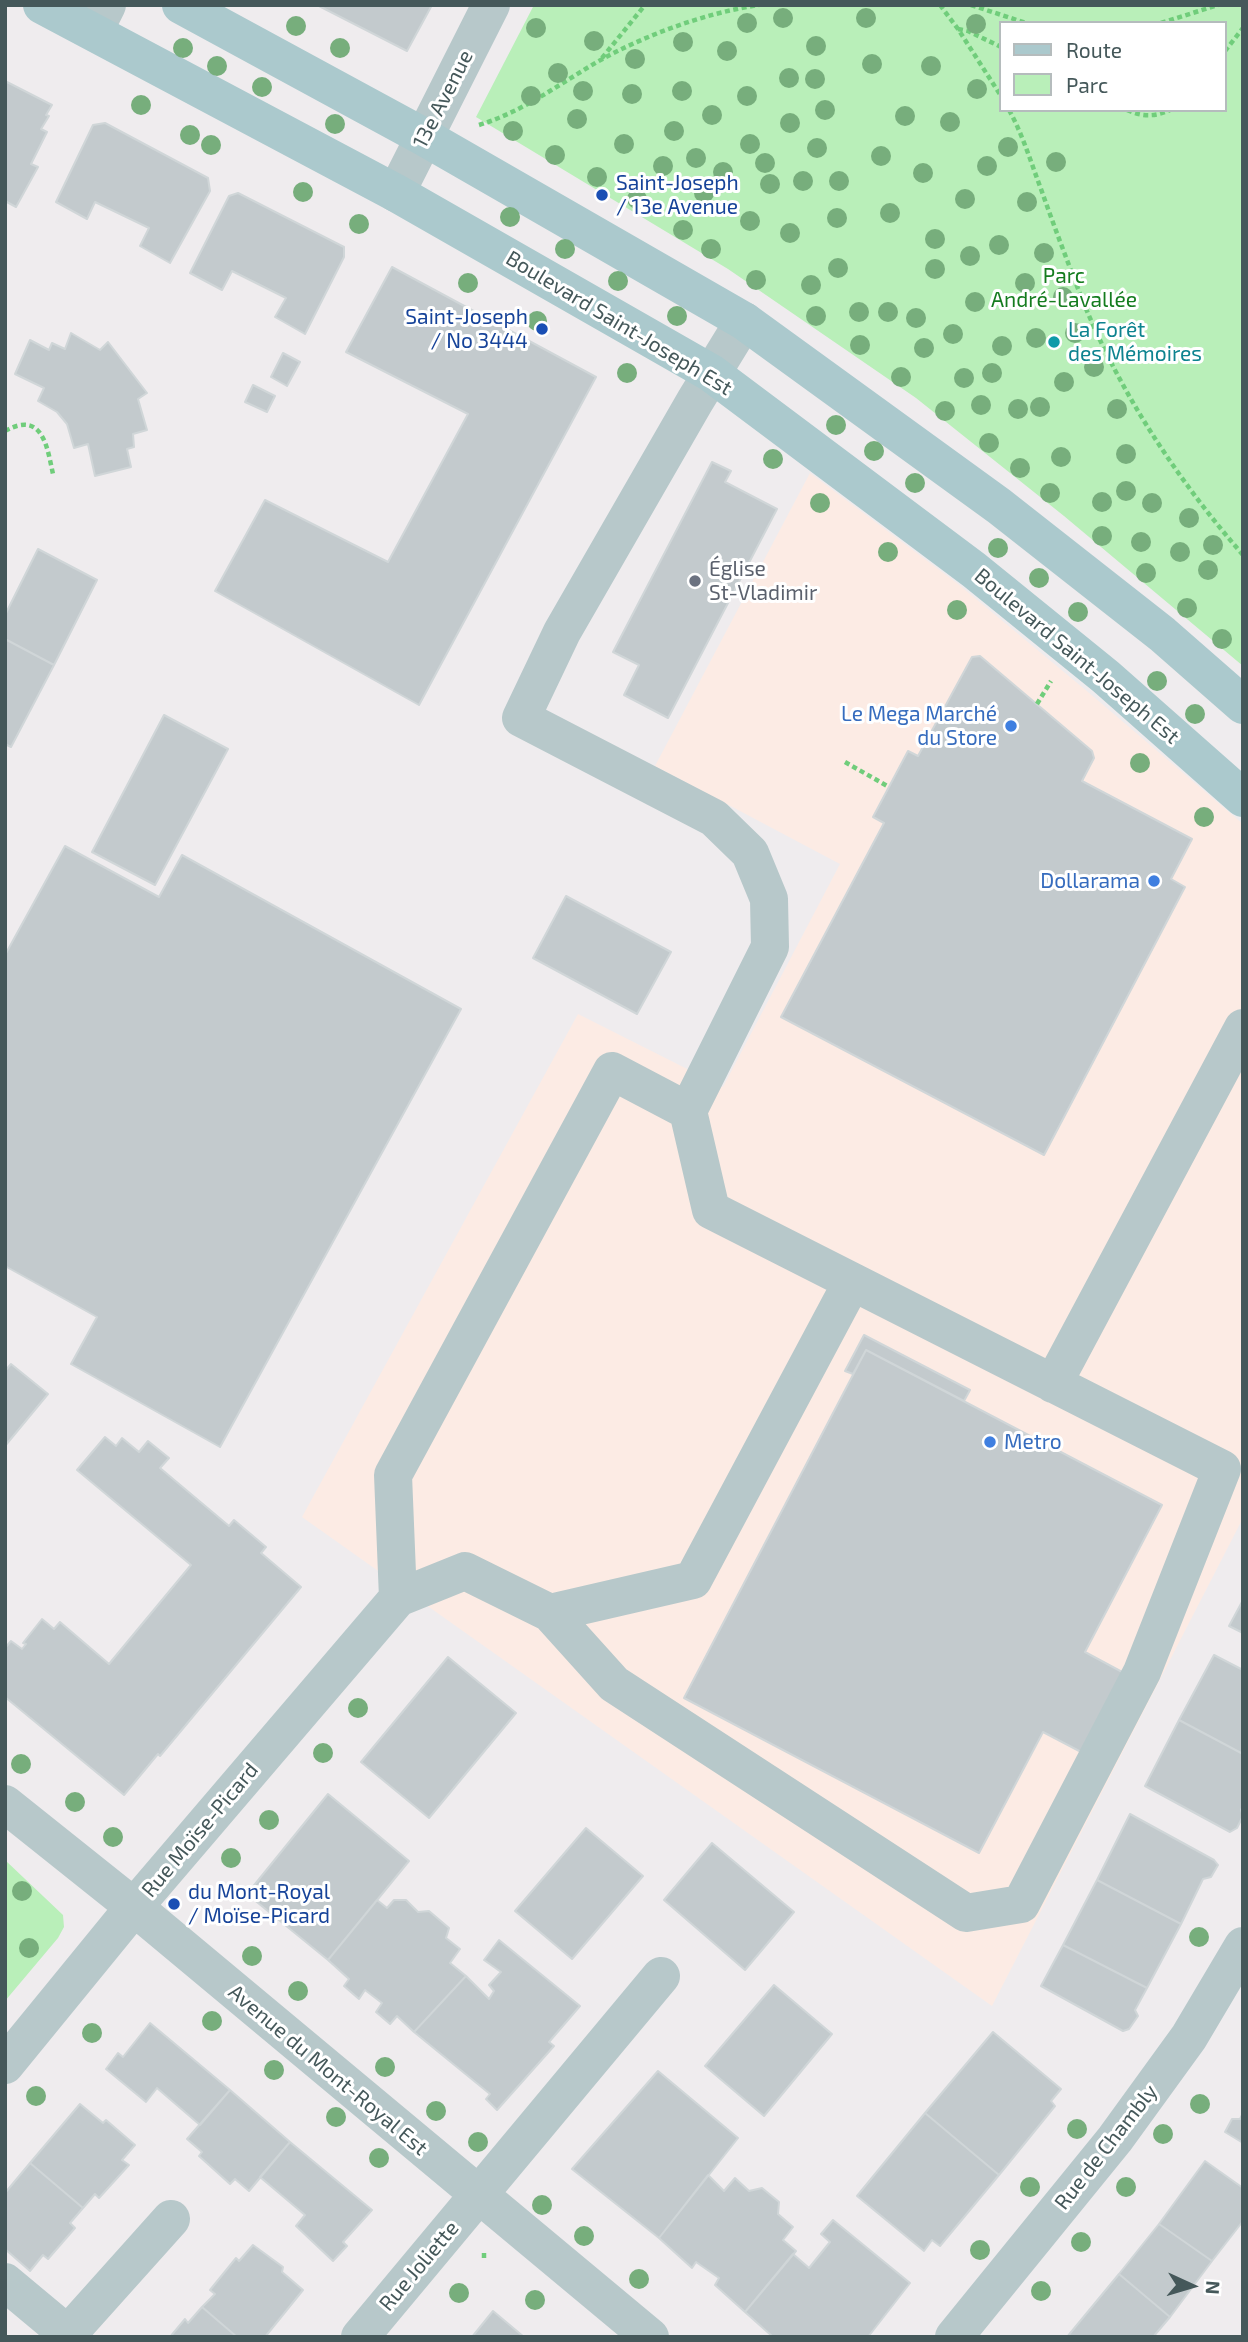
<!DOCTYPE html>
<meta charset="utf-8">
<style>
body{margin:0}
#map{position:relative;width:1248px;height:2342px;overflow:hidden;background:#efecee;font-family:"Exo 2",sans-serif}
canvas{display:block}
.frame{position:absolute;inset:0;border:7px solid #45585a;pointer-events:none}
.legend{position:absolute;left:999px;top:21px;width:228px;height:91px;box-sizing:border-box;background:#fff;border:2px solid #b5bcbd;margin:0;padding:9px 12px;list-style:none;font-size:21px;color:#45585a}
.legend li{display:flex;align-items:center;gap:14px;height:35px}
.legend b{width:35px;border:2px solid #b5bcbd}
.north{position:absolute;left:1157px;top:2251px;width:70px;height:70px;-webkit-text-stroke:5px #fff;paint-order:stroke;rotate:94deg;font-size:19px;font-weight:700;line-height:28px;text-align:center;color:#45585a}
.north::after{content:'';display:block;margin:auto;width:24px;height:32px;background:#45585a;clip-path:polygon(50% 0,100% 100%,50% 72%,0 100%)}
</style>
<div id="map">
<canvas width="1248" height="2342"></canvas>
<div class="frame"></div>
<ul class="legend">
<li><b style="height:9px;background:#abc9cd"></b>Route</li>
<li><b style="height:19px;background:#b9efb9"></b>Parc</li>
</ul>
<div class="north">N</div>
</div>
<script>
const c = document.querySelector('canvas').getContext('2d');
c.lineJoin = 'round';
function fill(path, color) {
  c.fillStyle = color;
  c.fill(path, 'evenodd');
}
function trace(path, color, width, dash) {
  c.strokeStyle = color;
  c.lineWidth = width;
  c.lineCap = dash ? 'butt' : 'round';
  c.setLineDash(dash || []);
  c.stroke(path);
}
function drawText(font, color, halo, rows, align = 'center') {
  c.font = font + ' "Exo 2",sans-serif';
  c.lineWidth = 6;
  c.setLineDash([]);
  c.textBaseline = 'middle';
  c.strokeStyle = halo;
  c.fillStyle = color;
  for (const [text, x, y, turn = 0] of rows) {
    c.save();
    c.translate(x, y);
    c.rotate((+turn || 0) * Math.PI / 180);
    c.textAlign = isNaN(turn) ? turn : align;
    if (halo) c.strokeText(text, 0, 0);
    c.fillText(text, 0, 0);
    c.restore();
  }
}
fill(new Path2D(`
 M 810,473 L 958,584 L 1088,692 L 1243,824 L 1243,1518 L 992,2006 L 302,1517 L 578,1014 L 723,1087 L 840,864 L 655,766 Z`), '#fcebe4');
fill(new Path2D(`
 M 534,5 L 1243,5 L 1243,666 L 1064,516 L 916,398 L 728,269 L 476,117 ZM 1001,23 L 1225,23 L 1225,110 L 1001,110 Z
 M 5,1860 L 63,1915 L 64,1927 L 58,1938 L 5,2001 Z`), '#b9efb9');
const building = new Path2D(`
 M 317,5 L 432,5 L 407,51 Z
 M 5,81 L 52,105 L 46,115 L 49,116 L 41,129 L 47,132 L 31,164 L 38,167 L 16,207 L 5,201 Z
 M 105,123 L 208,178 L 210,191 L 170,263 L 140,246 L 149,228 L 95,202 L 87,219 L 56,202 L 93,125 Z
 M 238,193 L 344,247 L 344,257 L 305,334 L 275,317 L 286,298 L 232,271 L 222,290 L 190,273 L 229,196 Z
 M 392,267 L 596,377 L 419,705 L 215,591 L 265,500 L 388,562 L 468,414 L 346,352 Z
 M 71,333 L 100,350 L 108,342 L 147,393 L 138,399 L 147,430 L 133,434 L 134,447 L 127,449 L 131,467 L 95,476 L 88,444 L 74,448 L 67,424 L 57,412 L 38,401 L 44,388 L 15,374 L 30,340 L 49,350 L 52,343 L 65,349 Z
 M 283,353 L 300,362 L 287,386 L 271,377 Z
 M 253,385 L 275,396 L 267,412 L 245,402 Z
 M 712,462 L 731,471 L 725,482 L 777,509 L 668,718 L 624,695 L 639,665 L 613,652 Z
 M 38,549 L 97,580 L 54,665 L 5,639 L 5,615 Z
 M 5,639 L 54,665 L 11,747 L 5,744 Z
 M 980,656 L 1092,751 L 1094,758 L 1082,781 L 1192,839 L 1171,879 L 1185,887 L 1044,1155 L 781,1017 L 884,823 L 873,817 L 908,751 L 918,756 L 972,657 Z
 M 164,715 L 228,749 L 155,885 L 92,852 Z
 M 65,846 L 159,897 L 182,855 L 461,1009 L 220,1447 L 71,1364 L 97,1317 L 5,1266 L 5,955 Z
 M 566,896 L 671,952 L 637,1014 L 533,958 Z
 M 864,1335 L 970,1390 L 964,1401 L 866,1350 L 853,1374 L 845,1371 Z
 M 866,1350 L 1162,1505 L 1085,1652 L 1124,1673 L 1083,1753 L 1043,1732 L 979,1853 L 684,1698 Z
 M 11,1364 L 48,1394 L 5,1446 L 5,1371 Z
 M 105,1437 L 116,1446 L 122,1438 L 139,1452 L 148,1441 L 169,1458 L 160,1468 L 229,1526 L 234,1520 L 266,1547 L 261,1553 L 301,1587 L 160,1756 L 158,1754 L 124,1795 L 5,1697 L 5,1648 L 11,1641 L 22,1649 L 26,1644 L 23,1643 L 42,1619 L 54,1629 L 60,1622 L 109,1664 L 191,1565 L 77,1470 Z
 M 1243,1600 L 1243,1633 L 1229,1626 Z
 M 1214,1655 L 1243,1670 L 1243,1754 L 1179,1720 Z
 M 448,1657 L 516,1713 L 429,1818 L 361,1762 Z
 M 1179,1720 L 1243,1754 L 1243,1806 L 1241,1810 L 1243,1816 L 1237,1828 L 1230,1832 L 1145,1786 Z
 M 328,1794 L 409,1861 L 328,1960 L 247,1894 Z
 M 1130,1814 L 1214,1860 L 1218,1865 L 1211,1877 L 1203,1879 L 1181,1924 L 1097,1880 Z
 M 586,1828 L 643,1876 L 572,1959 L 515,1911 Z
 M 712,1843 L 794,1912 L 745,1970 L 664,1900 Z
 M 1097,1880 L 1181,1924 L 1147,1988 L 1063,1945 Z
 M 377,1900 L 387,1908 L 394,1900 L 406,1900 L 418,1912 L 429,1911 L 449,1928 L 446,1938 L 460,1949 L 450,1963 L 466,1976 L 414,2032 L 397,2016 L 390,2024 L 376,2012 L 382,2003 L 365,1990 L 359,1999 L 344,1986 L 349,1979 L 328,1960 Z
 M 499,1940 L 580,2006 L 549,2042 L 554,2046 L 497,2110 L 486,2099 L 490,2094 L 414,2032 L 466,1976 L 489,1999 L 494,1991 L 489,1985 L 501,1972 L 484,1960 Z
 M 1063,1945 L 1147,1988 L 1135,2010 L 1138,2016 L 1129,2029 L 1123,2031 L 1041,1986 Z
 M 774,1985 L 832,2034 L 764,2116 L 705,2066 Z
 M 150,2023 L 230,2090 L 200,2125 L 157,2088 L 146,2102 L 106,2069 L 118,2053 L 123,2057 Z
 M 993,2032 L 1061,2089 L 1051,2101 L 1055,2106 L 999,2175 L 925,2113 Z
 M 658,2071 L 738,2138 L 659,2238 L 572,2169 Z
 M 230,2090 L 290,2142 L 249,2191 L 235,2179 L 230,2184 L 199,2156 L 202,2152 L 187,2139 Z
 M 80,2104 L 103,2123 L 106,2120 L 135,2145 L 122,2160 L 129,2165 L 99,2198 L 95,2194 L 83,2208 L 30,2163 Z
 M 925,2113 L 999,2175 L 940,2246 L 932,2240 L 924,2251 L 857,2196 Z
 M 1243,2113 L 1243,2143 L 1225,2132 L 1232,2119 L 1240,2119 Z
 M 290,2142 L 372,2210 L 343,2242 L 347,2246 L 333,2261 L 296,2226 L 305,2215 L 260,2177 Z
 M 1205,2161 L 1243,2188 L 1243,2221 L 1212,2261 L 1159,2224 Z
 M 30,2163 L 83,2208 L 70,2223 L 75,2228 L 48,2259 L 43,2255 L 30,2271 L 5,2249 L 5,2193 Z
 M 708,2175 L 724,2191 L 735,2178 L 749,2191 L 762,2188 L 779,2202 L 778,2214 L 793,2227 L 783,2240 L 796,2251 L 745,2312 L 715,2285 L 719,2278 L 696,2262 L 692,2268 L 659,2238 Z
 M 833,2220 L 910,2283 L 868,2337 L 773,2337 L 745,2312 L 793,2254 L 809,2268 L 830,2242 L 821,2234 Z
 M 1159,2224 L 1212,2261 L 1170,2317 L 1119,2274 Z
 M 253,2245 L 283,2267 L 282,2272 L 303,2290 L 265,2337 L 237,2337 L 202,2307 L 215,2294 L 210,2290 L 236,2258 L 239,2261 Z
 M 1119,2274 L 1170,2317 L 1153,2337 L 1067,2337 Z
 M 202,2307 L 237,2337 L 170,2337 L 185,2319 L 188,2323 Z
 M 493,2311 L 524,2337 L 472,2337 Z`);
fill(building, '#c3cacd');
trace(building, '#d0d6d8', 2);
trace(new Path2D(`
 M 940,5 L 958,29 L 1001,96
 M 971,5 L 1026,23
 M 1161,23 L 1218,5
 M 958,29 L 968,31 L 1001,47
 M 1225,51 L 1243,28
 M 602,58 L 645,5
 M 1009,110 C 1023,135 1031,163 1041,189 C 1054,226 1068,263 1082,299 C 1120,393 1177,479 1243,555
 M 1127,110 C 1142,117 1155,117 1170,110
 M 479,125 C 522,112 558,85 597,62 C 645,35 705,13 759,5
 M 5,431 C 43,410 47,447 53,474
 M 1037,704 L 1051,681
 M 845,762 L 889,787
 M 484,2253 L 484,2259`), '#70cd7b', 4.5, [5, 3.5]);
trace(new Path2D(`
 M 94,31 L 107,5
 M 396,193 L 491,5
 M 688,1111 L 770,947 L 769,899 L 750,853 L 714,818 L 521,718 L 562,632 L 695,401 L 744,321
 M 1053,1384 L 1243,1028
 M 398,1598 L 393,1475 L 612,1071 L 688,1111 L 711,1210 L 1222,1469 L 1142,1672 L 1021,1904 L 966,1913 L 614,1684 L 550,1613
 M 5,1804 L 134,1907 L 650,2337
 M 5,2065 L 134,1907 L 398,1598 L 465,1571 L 550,1613 L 693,1580 L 852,1282
 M 5,2282 L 71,2337
 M 68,2334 L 171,2219
 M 360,2337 L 661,1976
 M 954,2337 L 1115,2139 L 1189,2037 L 1243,1946`), '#b7c8ca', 38);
trace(new Path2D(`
 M 42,5 L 396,193 L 711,373 L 974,570 L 1106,677 L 1243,798
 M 181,5 L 424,137 L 744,321 L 999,506 L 1162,634 L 1243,705`), '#abc9cd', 38);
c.fillStyle = '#77ae7c';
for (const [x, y] of [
 [783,18],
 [866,18],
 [747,23],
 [976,24],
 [296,26],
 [536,28],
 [594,41],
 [683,42],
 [816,46],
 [183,48],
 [340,48],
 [727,51],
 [635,59],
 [872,64],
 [217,66],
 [931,66],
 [558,73],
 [789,78],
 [815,79],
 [262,87],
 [977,89],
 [583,91],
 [682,91],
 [632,94],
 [531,96],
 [747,96],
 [141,105],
 [825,110],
 [712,115],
 [905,116],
 [577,119],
 [950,122],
 [790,123],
 [335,124],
 [513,131],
 [674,131],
 [190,135],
 [624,144],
 [750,144],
 [211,145],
 [1008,147],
 [817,148],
 [555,155],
 [881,156],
 [696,158],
 [1056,162],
 [765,163],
 [663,166],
 [987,166],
 [723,172],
 [923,173],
 [597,177],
 [803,181],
 [839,181],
 [770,184],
 [303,192],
 [704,193],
 [637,199],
 [965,199],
 [1027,202],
 [890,213],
 [510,217],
 [837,218],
 [750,221],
 [359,224],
 [683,230],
 [790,233],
 [935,239],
 [999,245],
 [565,249],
 [711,249],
 [1044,253],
 [970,256],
 [838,268],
 [935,269],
 [756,280],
 [618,281],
 [468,283],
 [1025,283],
 [811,285],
 [1063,297],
 [975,302],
 [859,312],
 [888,312],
 [677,316],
 [816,316],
 [916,318],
 [537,321],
 [1075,333],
 [953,334],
 [1036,338],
 [860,345],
 [1002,346],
 [924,348],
 [1094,367],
 [627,373],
 [992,373],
 [901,377],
 [964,378],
 [1064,382],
 [981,405],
 [1040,407],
 [1018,409],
 [1117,409],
 [945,411],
 [836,425],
 [989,443],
 [874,451],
 [1126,454],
 [1061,457],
 [773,459],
 [1020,468],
 [915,483],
 [1126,491],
 [1050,493],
 [1102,502],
 [820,503],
 [1152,503],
 [1189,518],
 [1102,536],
 [1141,542],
 [1213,545],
 [998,548],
 [888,552],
 [1180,552],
 [1208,570],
 [1146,573],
 [1039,578],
 [1187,608],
 [957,610],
 [1078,612],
 [1222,639],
 [1157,681],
 [1195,714],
 [1140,763],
 [1204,817],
 [358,1708],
 [323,1753],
 [21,1764],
 [75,1802],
 [269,1820],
 [113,1837],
 [231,1858],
 [22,1891],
 [1199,1937],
 [29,1948],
 [252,1956],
 [298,1991],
 [212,2021],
 [92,2033],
 [385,2067],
 [274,2070],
 [36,2096],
 [1200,2104],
 [436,2111],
 [336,2117],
 [1077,2129],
 [1163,2134],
 [478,2142],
 [379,2158],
 [1030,2187],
 [1126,2187],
 [542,2205],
 [584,2236],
 [1081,2242],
 [980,2250],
 [639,2279],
 [1041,2291],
 [459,2293],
 [535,2300]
]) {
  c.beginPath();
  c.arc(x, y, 10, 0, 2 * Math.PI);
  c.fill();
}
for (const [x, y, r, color] of [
 [602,195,7,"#1a4fb4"],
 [542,329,7,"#1a4fb4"],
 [1054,342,7,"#0f9aa8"],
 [695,581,7,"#6b7280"],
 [1011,726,7,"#3f7fe0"],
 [1154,881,7,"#3f7fe0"],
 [990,1442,7,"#3f7fe0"],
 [174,1904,7,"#1a4fb4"]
]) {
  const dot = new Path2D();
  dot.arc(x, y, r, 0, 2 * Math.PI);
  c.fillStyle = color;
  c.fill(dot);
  trace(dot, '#fff', 2.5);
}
drawText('21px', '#45585a', '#fff', [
 ["13e Avenue",443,99,-63],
 ["Boulevard Saint-Joseph Est",619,323,31],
 ["Boulevard Saint-Joseph Est",1077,656,40],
 ["Rue Moïse-Picard",200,1830,-50],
 ["Avenue du Mont-Royal Est",328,2070,40],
 ["Rue de Chambly",1106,2147,-52],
 ["Rue Joliette",419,2266,-50]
]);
drawText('21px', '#164399', '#fff', [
 ["Saint-Joseph",616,183],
 ["/ 13e Avenue",616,207],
 ["Saint-Joseph",528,317,"right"],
 ["/ No 3444",528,341,"right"],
 ["du Mont-Royal",188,1892],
 ["/ Moïse-Picard",188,1916]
], 'left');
drawText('21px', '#157c1f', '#fff', [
 ["Parc",1064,276],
 ["André-Lavallée",1064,300]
]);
drawText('21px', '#0d838f', '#fff', [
 ["La Forêt",1068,330],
 ["des Mémoires",1068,354]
], 'left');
drawText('21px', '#5b616d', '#fff', [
 ["Église",709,569],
 ["St-Vladimir",709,593]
], 'left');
drawText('21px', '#366cbe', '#fff', [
 ["Le Mega Marché",997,714],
 ["du Store",997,738],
 ["Dollarama",1140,881],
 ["Metro",1004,1442,"left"]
], 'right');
</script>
